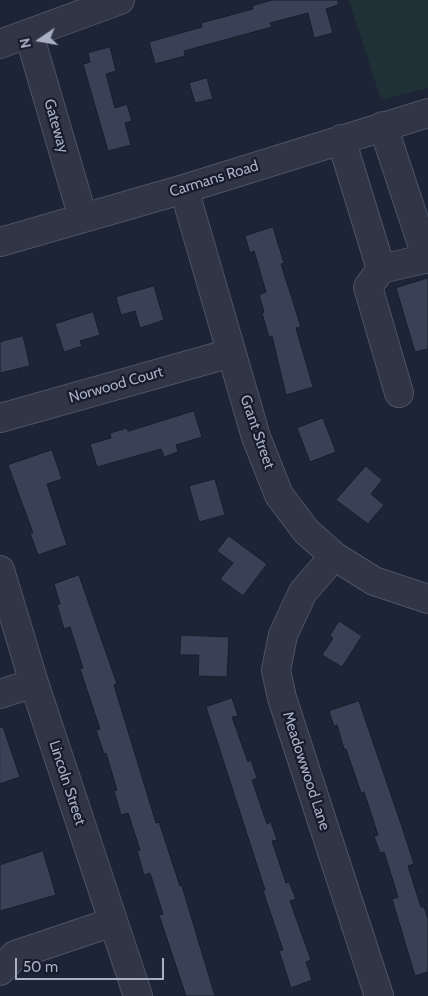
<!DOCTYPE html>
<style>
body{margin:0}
#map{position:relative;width:428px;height:996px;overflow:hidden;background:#1d2436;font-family:Cabin,sans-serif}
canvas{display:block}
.north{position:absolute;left:15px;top:15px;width:50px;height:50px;-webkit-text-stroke:4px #161c2b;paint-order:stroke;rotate:258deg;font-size:14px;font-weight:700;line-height:20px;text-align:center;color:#aab0c4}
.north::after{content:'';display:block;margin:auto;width:18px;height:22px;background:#aab0c4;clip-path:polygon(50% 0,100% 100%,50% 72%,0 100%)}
.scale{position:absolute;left:15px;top:958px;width:149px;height:22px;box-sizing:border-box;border:2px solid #aab0c4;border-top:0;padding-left:6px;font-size:15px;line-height:18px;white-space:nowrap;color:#aab0c4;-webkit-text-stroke:4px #161c2b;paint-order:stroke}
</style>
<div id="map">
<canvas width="428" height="996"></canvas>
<div class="north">N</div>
<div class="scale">50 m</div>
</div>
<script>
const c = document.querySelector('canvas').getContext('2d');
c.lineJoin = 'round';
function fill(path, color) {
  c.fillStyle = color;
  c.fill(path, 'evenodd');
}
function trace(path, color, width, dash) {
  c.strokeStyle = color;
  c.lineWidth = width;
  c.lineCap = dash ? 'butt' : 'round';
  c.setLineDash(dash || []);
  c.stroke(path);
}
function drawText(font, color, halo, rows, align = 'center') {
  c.font = font + ' Cabin,sans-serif';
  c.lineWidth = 4.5;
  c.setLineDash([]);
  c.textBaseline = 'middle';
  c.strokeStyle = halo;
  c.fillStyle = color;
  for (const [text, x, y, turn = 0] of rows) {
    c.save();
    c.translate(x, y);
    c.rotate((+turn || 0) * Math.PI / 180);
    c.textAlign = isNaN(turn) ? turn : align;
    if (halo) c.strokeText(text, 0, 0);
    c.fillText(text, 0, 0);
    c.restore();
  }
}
fill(new Path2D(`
 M 349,0 L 428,0 L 428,88 L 381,100 Z`), '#1f3037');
const building = new Path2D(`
 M 273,0 L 338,0 L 338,5 L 326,9 L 333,33 L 314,38 L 308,13 L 270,23 L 272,27 L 184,51 L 185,56 L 155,64 L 149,42 L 202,27 L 201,23 L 253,9 L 252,6 Z
 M 110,47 L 116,71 L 106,74 L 115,108 L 127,104 L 132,121 L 125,123 L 131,145 L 108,151 L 83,64 L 90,62 L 88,53 Z
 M 207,78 L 213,99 L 195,103 L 189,83 Z
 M 273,227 L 284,263 L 281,264 L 301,327 L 296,328 L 313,387 L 286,395 L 272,336 L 269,337 L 262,313 L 264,312 L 259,295 L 266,292 L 254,251 L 250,253 L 245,236 Z
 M 428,278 L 428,349 L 415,352 L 396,288 Z
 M 154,286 L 164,320 L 140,328 L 135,311 L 121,315 L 116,297 Z
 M 93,312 L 100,335 L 80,341 L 82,346 L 64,352 L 55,324 Z
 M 23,336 L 30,366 L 0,373 L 0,342 Z
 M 194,411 L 202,437 L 176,445 L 178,452 L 164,457 L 161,449 L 97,467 L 90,444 L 111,438 L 110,433 L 127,428 L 128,431 Z
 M 323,418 L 336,452 L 310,462 L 297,428 Z
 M 52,450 L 62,479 L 47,484 L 67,545 L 38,555 L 30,533 L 33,533 L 8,465 Z
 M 366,466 L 382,480 L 371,494 L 384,505 L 368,524 L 336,500 Z
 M 215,479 L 225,515 L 199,522 L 189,486 Z
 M 229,536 L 267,564 L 243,596 L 220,579 L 233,563 L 217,551 Z
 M 79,575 L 117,684 L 114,685 L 156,823 L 159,822 L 180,886 L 182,886 L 215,996 L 186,996 L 159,915 L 163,914 L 150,873 L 144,875 L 137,851 L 140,850 L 128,813 L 121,815 L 114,791 L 117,790 L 106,753 L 104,754 L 96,730 L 100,729 L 80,669 L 83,668 L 70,627 L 64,629 L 57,605 L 60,604 L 54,584 Z
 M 339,621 L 362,636 L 342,667 L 322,655 L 333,638 L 330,636 Z
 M 181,635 L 229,637 L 227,677 L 198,676 L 199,655 L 180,655 Z
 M 232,698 L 238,716 L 232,717 L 248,762 L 251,760 L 257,778 L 252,780 L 267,824 L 271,822 L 277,840 L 272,841 L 286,883 L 289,882 L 296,899 L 290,901 L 311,960 L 306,962 L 312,980 L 291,988 L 279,951 L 283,950 L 263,891 L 265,890 L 206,707 Z
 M 359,701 L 402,827 L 414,864 L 408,866 L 421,907 L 424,907 L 428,919 L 428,972 L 415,976 L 392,899 L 398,897 L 384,852 L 380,853 L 374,836 L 378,835 L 364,792 L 361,793 L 346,749 L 344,749 L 337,725 L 334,726 L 329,711 Z
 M 0,727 L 3,727 L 20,777 L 0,784 Z
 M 43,851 L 56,895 L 0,911 L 0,865 Z`);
fill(building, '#394157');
trace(building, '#181e2d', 1);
const minor = new Path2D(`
 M 29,34 L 83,218
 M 0,44 L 120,0
 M 383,126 L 427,259
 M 341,139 L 381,269
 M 184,189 L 256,437 L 279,495 L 306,531 L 334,556 L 374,581 L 428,599
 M 0,242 L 184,189 L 428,113
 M 399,393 L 368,287 L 381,269 L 428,258
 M 0,418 L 231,353
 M 334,556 L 303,592 L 283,635 L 276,670 L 282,698 L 379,996
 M 0,570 L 34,683 L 138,996
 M 0,694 L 34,683
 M 0,971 L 15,955 L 113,922`);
trace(minor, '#4e5365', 30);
trace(minor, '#303646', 28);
drawText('15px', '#aab0c4', '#161c2b', [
 ["Gateway",56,126,74],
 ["Carmans Road",214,179,-17],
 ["Norwood Court",116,385,-16],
 ["Grant Street",257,432,71],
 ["Meadowwood Lane",306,771,72],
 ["Lincoln Street",67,783,72]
]);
</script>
